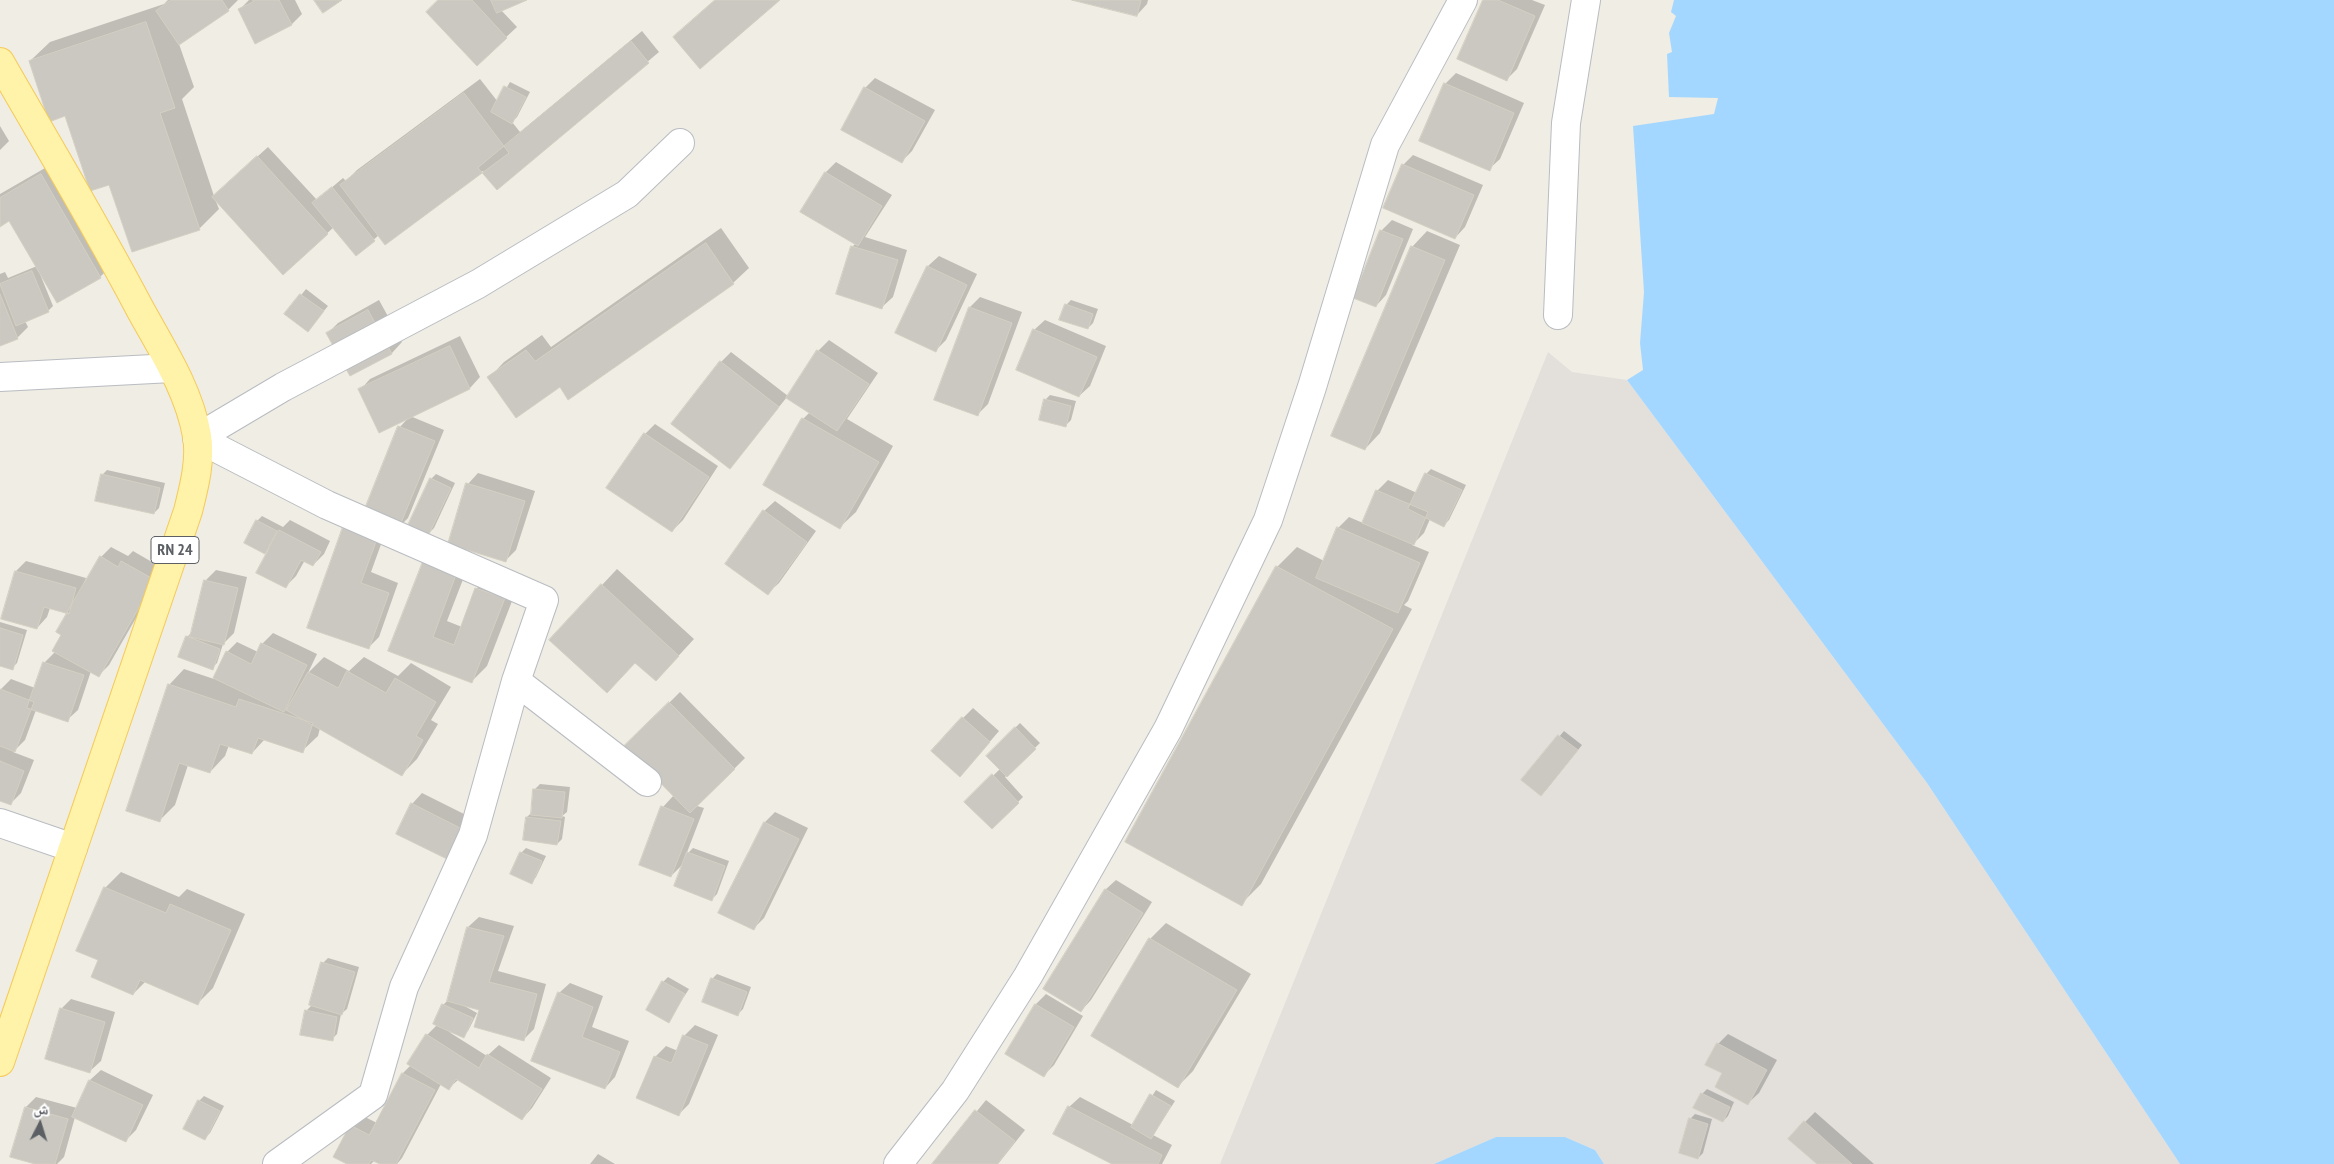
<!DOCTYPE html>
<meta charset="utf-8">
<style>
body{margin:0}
#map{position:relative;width:2334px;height:1164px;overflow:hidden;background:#efede4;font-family:"PT Sans Narrow","Noto Naskh Arabic",sans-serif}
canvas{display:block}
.north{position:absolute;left:15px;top:1099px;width:50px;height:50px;-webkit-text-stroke:4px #fff;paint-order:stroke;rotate:5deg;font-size:14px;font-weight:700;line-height:20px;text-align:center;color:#5c6065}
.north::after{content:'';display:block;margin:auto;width:18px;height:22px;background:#5c6065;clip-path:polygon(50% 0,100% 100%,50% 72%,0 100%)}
</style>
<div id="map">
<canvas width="2334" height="1164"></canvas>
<div class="north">ش</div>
</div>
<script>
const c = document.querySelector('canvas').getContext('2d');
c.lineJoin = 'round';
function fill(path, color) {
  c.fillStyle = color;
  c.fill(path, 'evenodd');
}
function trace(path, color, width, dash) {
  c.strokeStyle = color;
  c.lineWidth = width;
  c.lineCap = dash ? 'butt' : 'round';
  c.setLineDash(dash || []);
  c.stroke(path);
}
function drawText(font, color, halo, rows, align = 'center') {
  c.font = font + ' "PT Sans Narrow",sans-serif';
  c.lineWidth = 5;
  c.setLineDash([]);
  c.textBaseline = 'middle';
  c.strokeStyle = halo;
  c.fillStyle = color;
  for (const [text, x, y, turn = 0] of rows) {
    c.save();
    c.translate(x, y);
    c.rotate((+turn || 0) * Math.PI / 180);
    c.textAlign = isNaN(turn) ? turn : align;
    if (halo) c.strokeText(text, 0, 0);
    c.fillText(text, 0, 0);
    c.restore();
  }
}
fill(new Path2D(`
 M 1548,352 L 1572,372 L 1627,380 L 1927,783 L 2180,1164 L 1604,1164 L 1595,1150 L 1565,1137 L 1496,1137 L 1434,1164 L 1220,1164 Z`), '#e3e0dc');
fill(new Path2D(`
 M 1674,0 L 2334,0 L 2334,1164 L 2180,1164 L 1927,783 L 1627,380 L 1643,370 L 1640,343 L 1644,292 L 1633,126 L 1714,114 L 1718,98 L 1669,97 L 1667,54 L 1672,52 L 1669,33 L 1676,16 L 1671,12 Z
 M 1496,1137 L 1565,1137 L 1595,1150 L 1604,1164 L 1434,1164 Z`), '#a4d7ff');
fill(new Path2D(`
 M 168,0 L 238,0 L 228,10 L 179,44 L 194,87 L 182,99 L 214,196 L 268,147 L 317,200 L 343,178 L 346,181 L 357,170 L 480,79 L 498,102 L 510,82 L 530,92 L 517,117 L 512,122 L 520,132 L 642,31 L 659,52 L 497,189 L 483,171 L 379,235 L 356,255 L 334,227 L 283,273 L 215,199 L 219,209 L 199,229 L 110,183 L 30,61 L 50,42 L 164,4 Z
 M 249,0 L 295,0 L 302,14 L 292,24 L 256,42 L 239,10 Z
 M 439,0 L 524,0 L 501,10 L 517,27 L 477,64 Z
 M 1077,0 L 1148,0 L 1147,4 L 1137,15 Z
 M 1484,0 L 1532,0 L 1545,5 L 1517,69 L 1507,79 Z
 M 1456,73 L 1524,103 L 1500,159 L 1489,169 L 1445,84 Z
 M 875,78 L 935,110 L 912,151 L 902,161 L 865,88 Z
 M 0,126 L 9,141 L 0,150 Z
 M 1413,155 L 1483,185 L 1465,227 L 1455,238 L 1403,165 Z
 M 836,162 L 892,195 L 865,237 L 907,250 L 893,297 L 882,307 L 852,247 L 856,243 L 802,211 L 826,172 Z
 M 52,164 L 111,266 L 100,277 L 57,301 L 40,274 L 53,306 L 48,311 L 25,321 L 28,327 L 17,338 L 0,345 L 0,274 L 5,272 L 8,278 L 37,266 L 10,220 L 0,225 L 0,194 Z
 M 1392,220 L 1413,229 L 1386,295 L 1376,306 L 1381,231 Z
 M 721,228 L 749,268 L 733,283 L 560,385 L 489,378 L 504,362 L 542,335 L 551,347 Z
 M 1427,231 L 1460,245 L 1380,433 L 1365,449 L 1412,247 Z
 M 939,256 L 977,274 L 946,340 L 936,350 L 897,332 L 928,266 Z
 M 306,289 L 328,306 L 308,330 L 286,314 Z
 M 980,297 L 1022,312 L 988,404 L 978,414 L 970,307 Z
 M 379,300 L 402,342 L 392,353 L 350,375 L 328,333 L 338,323 Z
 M 1071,300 L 1098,309 L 1093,323 L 1088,328 L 1066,305 Z
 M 1045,320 L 1106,346 L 1090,386 L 1079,396 L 1034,330 Z
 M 460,336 L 480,377 L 470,388 L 410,416 L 444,430 L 408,518 L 397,529 L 388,525 L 371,572 L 398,583 L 379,637 L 368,648 L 309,627 L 362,517 L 400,427 L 409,417 L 360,390 L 370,379 Z
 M 829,340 L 878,373 L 847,419 L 893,446 L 856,512 L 840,527 L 803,419 L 810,412 L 787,397 L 730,468 L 721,362 L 731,352 L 788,396 L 818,351 Z
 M 1050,395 L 1076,401 L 1071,420 L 1066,425 L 1045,400 Z
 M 655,424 L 718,466 L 683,520 L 672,531 L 645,434 Z
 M 1431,469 L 1466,485 L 1449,520 L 1444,525 L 1430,519 L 1424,533 L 1412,545 L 1429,552 L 1408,601 L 1404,605 L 1412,609 L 1261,884 L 1241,904 L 1127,842 L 1277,567 L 1297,547 L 1324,561 L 1338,528 L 1349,517 L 1363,523 L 1377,491 L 1388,480 L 1417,493 L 1426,474 Z
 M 107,470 L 165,483 L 159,508 L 154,513 L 102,475 Z
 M 478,473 L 535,491 L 516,550 L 506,560 L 468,484 Z
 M 436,474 L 455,483 L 434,528 L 429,533 L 431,479 Z
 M 775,501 L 816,531 L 779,583 L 768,593 L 764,511 Z
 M 262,516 L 283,527 L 290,520 L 330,541 L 324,554 L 313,565 L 305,560 L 296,576 L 286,586 L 270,548 L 265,553 L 257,521 Z
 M 111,547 L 128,556 L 133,551 L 164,569 L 109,665 L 99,675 L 91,671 L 78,710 L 67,720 L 36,710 L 25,740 L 13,752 L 34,760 L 21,793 L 10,804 L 0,800 L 0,690 L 11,679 L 35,688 L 44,663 L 56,651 L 69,613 L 50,608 L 47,617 L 37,628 L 16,571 L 26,561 L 86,578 L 84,584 L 101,557 Z
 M 472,556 L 447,621 L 462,627 L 477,588 L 492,573 L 519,583 L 487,666 L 472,681 L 390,651 Z
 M 617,569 L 694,639 L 671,664 L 636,661 L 602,585 Z
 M 216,570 L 247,577 L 234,633 L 223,644 L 217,663 L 212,668 L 187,637 L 193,631 L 206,580 Z
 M 0,622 L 27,630 L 17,663 L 12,668 L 0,665 Z
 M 273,633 L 317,654 L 308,673 L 324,657 L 349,671 L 364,657 L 398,676 L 411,663 L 451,687 L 431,720 L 438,724 L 417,759 L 401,775 L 320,728 L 318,736 L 302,751 L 265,739 L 252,753 L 229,745 L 225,756 L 210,772 L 188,765 L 175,805 L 159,821 L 169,685 L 184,669 L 214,679 L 227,652 L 237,642 L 258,652 L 262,644 Z
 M 680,692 L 745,758 L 697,806 L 704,808 L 686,855 L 693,848 L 729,861 L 717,894 L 712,899 L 684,863 L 671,876 L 663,807 L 674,795 L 626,746 Z
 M 973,708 L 999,731 L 970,765 L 963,718 Z
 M 1020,723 L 1040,743 L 1005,777 L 1023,797 L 992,828 L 966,802 L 1000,769 L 987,756 Z
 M 1564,731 L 1582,745 L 1546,790 L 1523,780 Z
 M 540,784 L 570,787 L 567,812 L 562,816 L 565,817 L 562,839 L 557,844 L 524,838 L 527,817 L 532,812 L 535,789 Z
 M 422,793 L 472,818 L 447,857 L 412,804 Z
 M 775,812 L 808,828 L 764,918 L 753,929 L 765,822 Z
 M 526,848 L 546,856 L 536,877 L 532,882 L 521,853 Z
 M 121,872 L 179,897 L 187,889 L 245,914 L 213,988 L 198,1003 L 146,981 L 133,994 L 100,959 L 105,888 Z
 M 1116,880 L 1152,902 L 1091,1000 L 1081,1011 L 1105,890 Z
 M 479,917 L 514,926 L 498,971 L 546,984 L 534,1029 L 524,1039 L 480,1009 L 461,1004 L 477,1013 L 468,1031 L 463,1036 L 449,1032 L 487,1056 L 499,1045 L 551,1078 L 532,1108 L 522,1119 L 459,1079 L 448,1089 L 441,1084 L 402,1158 L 397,1164 L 383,1164 L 374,1161 L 371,1164 L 349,1164 L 351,1125 L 361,1115 L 377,1123 L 403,1073 L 411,1065 L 427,1035 L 437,1025 L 443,1005 L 448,1000 L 468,927 Z
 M 1166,923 L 1251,974 L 1193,1071 L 1178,1086 L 1092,1035 L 1150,939 Z
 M 328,958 L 359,967 L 347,1009 L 341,1014 L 337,1034 L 332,1039 L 306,1011 L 312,1005 L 323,963 Z
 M 717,974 L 751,987 L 743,1009 L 738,1014 L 712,979 Z
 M 668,977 L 689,989 L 668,1021 L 663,982 Z
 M 570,983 L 603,996 L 592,1027 L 629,1041 L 615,1077 L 605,1088 L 559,993 Z
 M 1046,994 L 1083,1016 L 1054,1065 L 1044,1075 L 1036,1004 Z
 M 71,999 L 115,1012 L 101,1061 L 90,1071 L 61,1009 Z
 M 695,1025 L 718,1035 L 689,1104 L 678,1115 L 655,1057 L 666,1046 L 678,1051 L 684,1036 Z
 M 1728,1034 L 1777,1060 L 1759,1093 L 1748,1103 L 1724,1073 L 1718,1044 Z
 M 101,1070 L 153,1095 L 136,1130 L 126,1140 L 75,1117 L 64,1157 L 57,1164 L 39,1164 L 12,1156 L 26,1107 L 36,1097 L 77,1108 L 90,1080 Z
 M 1707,1089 L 1734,1102 L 1728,1116 L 1723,1121 L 1702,1094 Z
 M 1156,1090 L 1175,1101 L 1153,1135 L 1172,1145 L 1162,1164 L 1115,1164 L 1069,1107 L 1080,1097 L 1133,1125 Z
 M 204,1096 L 224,1106 L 210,1133 L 205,1138 L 199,1101 Z
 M 986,1100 L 1025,1130 L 998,1164 L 934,1164 Z
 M 1815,1112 L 1874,1164 L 1818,1164 L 1805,1122 Z
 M 1695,1114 L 1712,1119 L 1703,1153 L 1698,1158 L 1690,1119 Z
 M 598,1154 L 615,1164 L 590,1164 Z`), '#0003');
const building = new Path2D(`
 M 171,0 L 222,0 L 229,11 L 179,45 L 156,11 Z
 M 253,0 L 279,0 L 292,25 L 255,44 L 238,9 L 253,2 Z
 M 314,0 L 342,0 L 323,13 Z
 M 438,0 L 472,0 L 507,38 L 477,66 L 426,12 Z
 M 491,0 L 527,0 L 497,13 Z
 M 715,0 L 780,0 L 700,69 L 673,37 Z
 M 1072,0 L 1141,0 L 1137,16 Z
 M 1483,0 L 1498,0 L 1535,16 L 1507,81 L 1457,59 Z
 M 146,22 L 175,108 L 160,113 L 200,230 L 132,252 L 109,185 L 90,191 L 65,116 L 49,122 L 29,61 Z
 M 631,41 L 649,63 L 497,190 L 478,168 Z
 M 1444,83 L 1514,113 L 1490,171 L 1419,141 Z
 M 504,86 L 526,97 L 512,124 L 491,112 Z
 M 864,87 L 925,121 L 902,163 L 841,130 Z
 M 464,93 L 509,153 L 385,245 L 340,185 Z
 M 257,156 L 328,234 L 283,275 L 212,197 Z
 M 1402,164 L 1474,195 L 1455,239 L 1383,208 Z
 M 825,172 L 882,206 L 858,246 L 800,212 Z
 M 41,174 L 101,278 L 57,303 L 9,221 L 0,227 L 0,198 Z
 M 332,187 L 375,241 L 356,256 L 312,203 Z
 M 1380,230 L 1403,239 L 1376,307 L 1353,298 Z
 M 706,243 L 734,284 L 568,400 L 560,387 L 516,418 L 487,377 L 526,350 L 535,361 Z
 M 851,246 L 898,260 L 882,309 L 836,294 Z
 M 1411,246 L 1445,260 L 1365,450 L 1331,436 Z
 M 927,266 L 967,285 L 936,352 L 895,333 Z
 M 32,271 L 49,312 L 16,326 L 0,284 Z
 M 0,294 L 18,339 L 0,346 Z
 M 300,294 L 324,311 L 308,332 L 284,314 Z
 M 1065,304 L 1093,314 L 1088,329 L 1059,320 Z
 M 969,307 L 1012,323 L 978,416 L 934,400 Z
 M 368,310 L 392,354 L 350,376 L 326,333 Z
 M 1033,329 L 1097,357 L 1079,397 L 1016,370 Z
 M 450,346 L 470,389 L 379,433 L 358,389 Z
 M 817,350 L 869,384 L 837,431 L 786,398 Z
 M 720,361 L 779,407 L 730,469 L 671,424 Z
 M 1044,399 L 1071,406 L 1066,427 L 1039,420 Z
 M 802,418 L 879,462 L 840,529 L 763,485 Z
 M 398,426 L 435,441 L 398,530 L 362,516 Z
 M 644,433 L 709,477 L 672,532 L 606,488 Z
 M 1425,473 L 1462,490 L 1444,527 L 1408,509 Z
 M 101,474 L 160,488 L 154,514 L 95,501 Z
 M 430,478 L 451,488 L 429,534 L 408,525 Z
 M 466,483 L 525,501 L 506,562 L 448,544 Z
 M 1376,490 L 1428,512 L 1414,545 L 1362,523 Z
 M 763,510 L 807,542 L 768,595 L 725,564 Z
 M 256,520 L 277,531 L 265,554 L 244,543 Z
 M 344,524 L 378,536 L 361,583 L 389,593 L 369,649 L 307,628 Z
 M 1337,527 L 1420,563 L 1398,613 L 1316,578 Z
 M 279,530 L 321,552 L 313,566 L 301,560 L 286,588 L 256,573 Z
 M 100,556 L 118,567 L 121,561 L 155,580 L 99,677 L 52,651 L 61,635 L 56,632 Z
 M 424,559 L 457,572 L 433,637 L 454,645 L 475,588 L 505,598 L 472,683 L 388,651 Z
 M 1276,566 L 1393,629 L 1242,906 L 1125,842 Z
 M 15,571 L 76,588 L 69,614 L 44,607 L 37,629 L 1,619 Z
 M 204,580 L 238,588 L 224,645 L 190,637 Z
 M 601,584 L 679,656 L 656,681 L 635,663 L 607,693 L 549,640 Z
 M 0,628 L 23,635 L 13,670 L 0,666 Z
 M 186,636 L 220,649 L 213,670 L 178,657 Z
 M 261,643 L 307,665 L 284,712 L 213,678 L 226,651 L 251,664 Z
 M 43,662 L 84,675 L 68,722 L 27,708 Z
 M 347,671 L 386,693 L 395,678 L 436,702 L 416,736 L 423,740 L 402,776 L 286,710 L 308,672 L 338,688 Z
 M 168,684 L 236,707 L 239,699 L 313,723 L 303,753 L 258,738 L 252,754 L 220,744 L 210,773 L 179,763 L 160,822 L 126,811 Z
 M 0,689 L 34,702 L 15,752 L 0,746 Z
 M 669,702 L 735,769 L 690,813 L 624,746 Z
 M 962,717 L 990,742 L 960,777 L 931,751 Z
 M 1015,727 L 1036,749 L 1007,777 L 986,756 Z
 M 1558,735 L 1578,750 L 1541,796 L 1521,780 Z
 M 0,761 L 24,771 L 11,805 L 0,801 Z
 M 992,774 L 1019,803 L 992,829 L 964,802 Z
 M 533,789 L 565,792 L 562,818 L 531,815 Z
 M 411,803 L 462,829 L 447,859 L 396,834 Z
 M 661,806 L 694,819 L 671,877 L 639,865 Z
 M 526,817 L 561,821 L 557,845 L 523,840 Z
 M 764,822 L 799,839 L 754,930 L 718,913 Z
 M 520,852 L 542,861 L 532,884 L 510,874 Z
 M 687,852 L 725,866 L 712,901 L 674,886 Z
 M 104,887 L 166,913 L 170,904 L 231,930 L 198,1005 L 140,980 L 133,995 L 91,977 L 98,960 L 76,951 Z
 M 1105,889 L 1143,913 L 1081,1012 L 1043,989 Z
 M 467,927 L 504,936 L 489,982 L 537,994 L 524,1041 L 474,1027 L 479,1010 L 447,1001 Z
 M 1149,938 L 1237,990 L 1178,1088 L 1091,1036 Z
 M 321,962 L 355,972 L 342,1015 L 309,1005 Z
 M 711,978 L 747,992 L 738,1016 L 702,1002 Z
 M 662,981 L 685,994 L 669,1023 L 646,1010 Z
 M 558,992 L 593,1007 L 582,1037 L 620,1052 L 605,1089 L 531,1061 Z
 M 442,1004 L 473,1018 L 464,1038 L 433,1024 Z
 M 1035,1004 L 1074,1027 L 1044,1077 L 1005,1054 Z
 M 60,1008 L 105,1022 L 90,1073 L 45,1059 Z
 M 305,1010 L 337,1017 L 333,1041 L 300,1035 Z
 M 426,1034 L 479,1068 L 487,1054 L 542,1089 L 522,1120 L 456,1079 L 449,1090 L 407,1064 Z
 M 683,1035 L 708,1045 L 679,1116 L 636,1098 L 654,1056 L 671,1063 Z
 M 1717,1043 L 1767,1070 L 1748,1105 L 1715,1087 L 1722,1073 L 1705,1065 Z
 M 402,1073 L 435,1090 L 396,1164 L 380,1164 L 371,1160 L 369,1164 L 347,1164 L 333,1157 L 350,1125 L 369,1135 Z
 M 89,1080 L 143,1105 L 126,1142 L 72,1117 Z
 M 1701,1093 L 1730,1107 L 1723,1122 L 1693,1108 Z
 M 1150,1094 L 1171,1106 L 1151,1139 L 1131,1127 Z
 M 198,1100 L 220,1111 L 205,1140 L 183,1129 Z
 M 1068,1106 L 1162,1155 L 1158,1164 L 1112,1164 L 1053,1134 Z
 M 25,1107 L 68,1119 L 55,1164 L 35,1164 L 10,1157 Z
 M 975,1110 L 1015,1141 L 997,1164 L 932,1164 Z
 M 1689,1118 L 1708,1124 L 1698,1159 L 1679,1153 Z
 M 1804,1121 L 1852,1164 L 1817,1164 L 1788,1139 Z`);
fill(building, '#cac8c1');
trace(building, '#d4cfc2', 1);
const minor = new Path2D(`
 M 1558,315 L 1566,123 L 1586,0
 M 0,377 L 172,368
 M 197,438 L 327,505 L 544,600 L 516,681 L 647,782
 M 197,438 L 283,387 L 478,284 L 627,194 L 680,143
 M 0,823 L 73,848
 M 277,1164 L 373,1095 L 404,987 L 473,835 L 516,681
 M 898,1164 L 955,1091 L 1028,976 L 1168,729 L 1268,520 L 1312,387 L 1385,145 L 1463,0`);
const major = new Path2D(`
 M 0,62 C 47,144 96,225 140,309 C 162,349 189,390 197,436 C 201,461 194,487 188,511 L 0,1062`);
trace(minor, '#b9bcc1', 30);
trace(major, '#f5ca57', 30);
trace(minor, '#fff', 28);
trace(major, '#fff2a9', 28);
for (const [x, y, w] of [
 [175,550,48]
]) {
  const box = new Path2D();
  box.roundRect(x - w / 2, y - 13.5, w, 27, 4);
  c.fillStyle = '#fff';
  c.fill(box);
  trace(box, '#5c6065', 1);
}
drawText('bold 16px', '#5c6065', null, [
 ["RN 24",175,550]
]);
</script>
